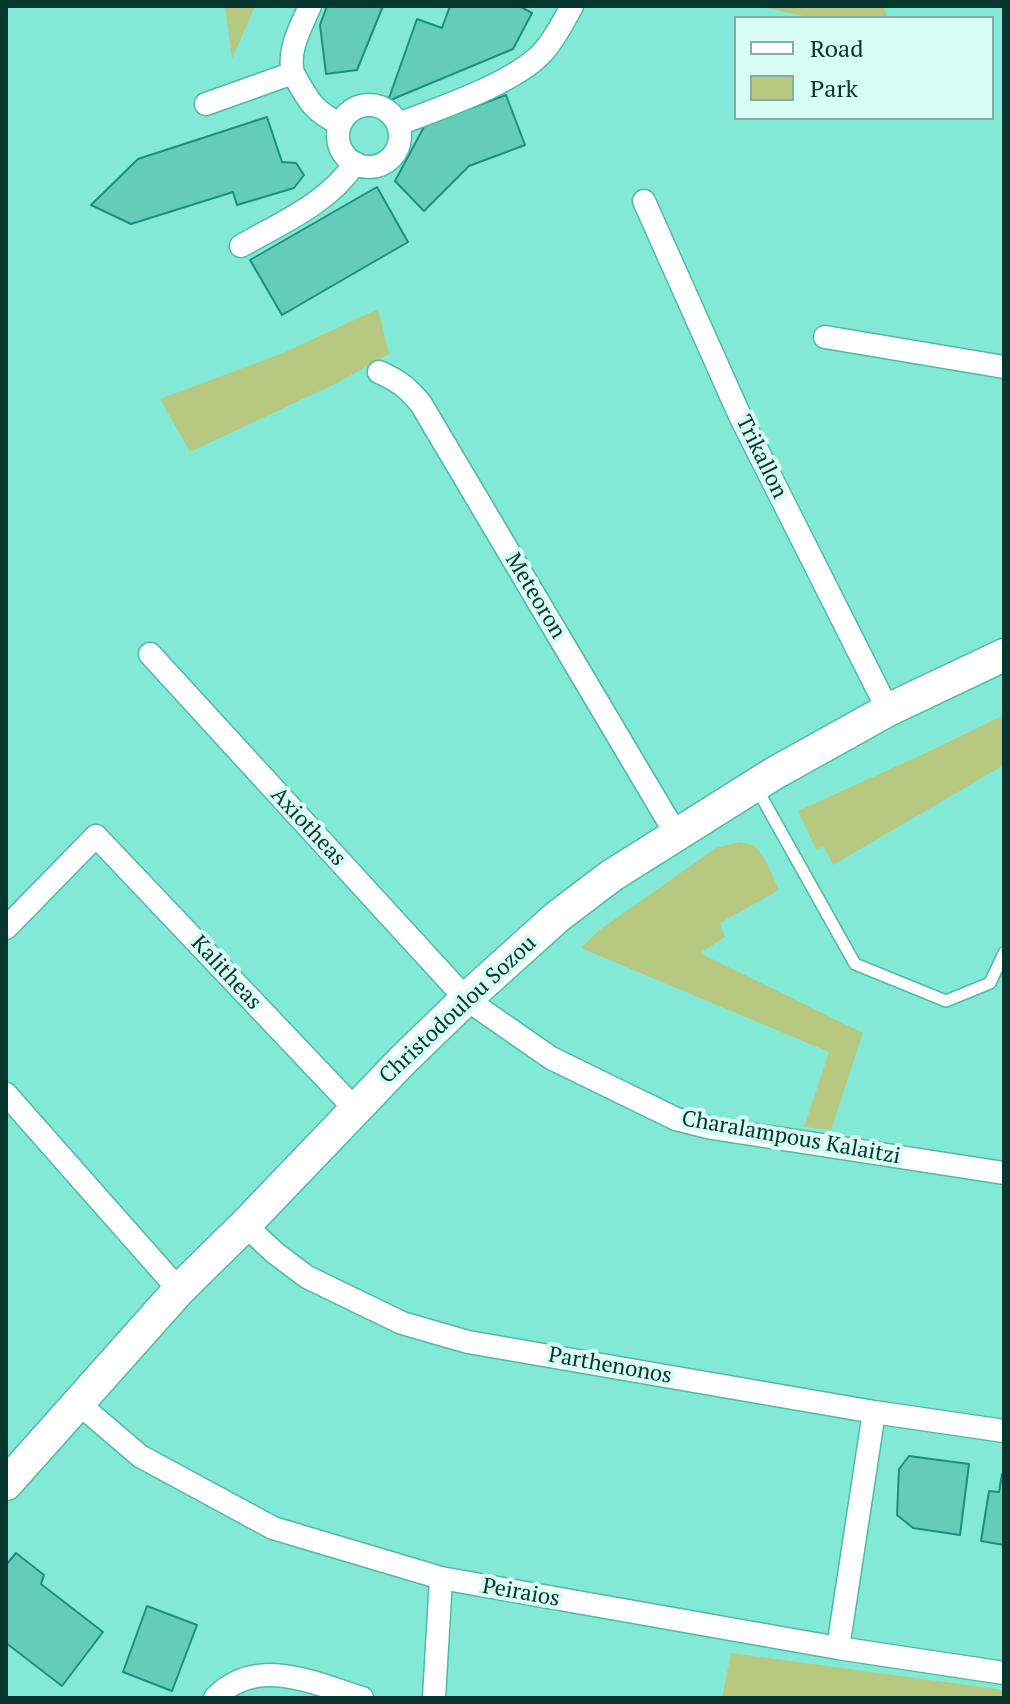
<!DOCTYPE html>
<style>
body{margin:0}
#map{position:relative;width:1010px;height:1704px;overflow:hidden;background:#81e9d5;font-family:"PT Serif",serif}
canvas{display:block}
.frame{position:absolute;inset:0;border:8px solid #06362f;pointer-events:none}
.legend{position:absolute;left:734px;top:16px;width:260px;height:104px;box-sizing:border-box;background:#d7fdf4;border:2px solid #83ada5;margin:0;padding:10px 14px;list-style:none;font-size:24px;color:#06362f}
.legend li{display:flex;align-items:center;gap:16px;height:40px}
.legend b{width:40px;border:2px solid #83ada5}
</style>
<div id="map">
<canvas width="1010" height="1704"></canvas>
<div class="frame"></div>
<ul class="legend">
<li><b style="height:10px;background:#fff"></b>Road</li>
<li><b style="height:22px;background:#b7c981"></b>Park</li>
</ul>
</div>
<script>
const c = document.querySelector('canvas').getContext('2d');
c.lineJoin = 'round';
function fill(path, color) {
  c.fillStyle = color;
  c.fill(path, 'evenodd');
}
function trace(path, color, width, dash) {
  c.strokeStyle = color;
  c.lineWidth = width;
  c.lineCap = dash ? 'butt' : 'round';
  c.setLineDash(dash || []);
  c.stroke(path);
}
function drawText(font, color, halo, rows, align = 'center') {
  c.font = font + ' "PT Serif",serif';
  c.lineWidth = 8;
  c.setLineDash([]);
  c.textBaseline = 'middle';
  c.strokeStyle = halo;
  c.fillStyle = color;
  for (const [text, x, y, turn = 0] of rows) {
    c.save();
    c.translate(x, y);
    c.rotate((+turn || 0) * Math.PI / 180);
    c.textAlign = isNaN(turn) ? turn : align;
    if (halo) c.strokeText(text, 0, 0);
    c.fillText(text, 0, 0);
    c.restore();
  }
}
fill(new Path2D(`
 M 225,6 L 255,6 L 232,59 Z
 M 759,6 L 884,6 L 887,18 L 812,18 Z
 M 378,309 L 389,354 L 337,383 L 190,452 L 160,399 L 283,353 Z
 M 1004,715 L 1004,765 L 833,865 L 824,847 L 816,849 L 798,811 L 930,751 Z
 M 739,842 L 754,845 L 766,861 L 779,890 L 720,923 L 725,937 L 700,953 L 863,1033 L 831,1130 L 804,1127 L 829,1052 L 581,948 L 598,931 L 716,848 Z
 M 731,1653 L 1004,1690 L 1004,1698 L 722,1698 Z`), '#b7c981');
const building = new Path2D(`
 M 327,6 L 383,6 L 357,70 L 326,74 L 320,25 Z
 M 450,6 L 519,6 L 532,13 L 513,49 L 388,101 L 417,19 L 442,28 Z
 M 506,95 L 525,145 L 469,166 L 424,211 L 395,181 L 425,125 Z
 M 267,117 L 282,162 L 296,163 L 304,175 L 294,188 L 237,205 L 233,192 L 131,224 L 91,205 L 138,159 Z
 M 377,187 L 408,242 L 282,315 L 250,260 Z
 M 909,1456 L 969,1464 L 960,1535 L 913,1528 L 897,1515 L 899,1469 Z
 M 1002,1474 L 1004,1475 L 1004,1545 L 981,1541 L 989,1491 L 999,1492 Z
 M 16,1553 L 44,1575 L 41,1584 L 103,1632 L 62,1686 L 6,1643 L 6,1565 Z
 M 147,1606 L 197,1625 L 172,1691 L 123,1672 Z`);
fill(building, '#64cdba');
trace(building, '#1a9180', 2);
const lane = new Path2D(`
 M 757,789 L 855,964 L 946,1001 L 990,983 L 1004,953`);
const street = new Path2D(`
 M 293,73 C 308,100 313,111 340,124
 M 206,104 L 293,73 C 287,50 301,27 310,6
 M338 136a31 31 0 1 1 62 0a31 31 0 1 1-62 0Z
 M 399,124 C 439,108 513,84 542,53 C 555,39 563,22 572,6
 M 644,201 L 740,416 L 888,710
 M 241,246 C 281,223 329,203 355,163
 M 825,337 L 1004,367
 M 379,372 C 399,381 407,387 421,404 L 676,834
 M 150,654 L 466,999 L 551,1058 L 676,1119 L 712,1128 L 1004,1173
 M 6,928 L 96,836 L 355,1109
 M 6,1094 L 179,1290
 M 245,1225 L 275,1253 L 307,1277 L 402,1323 L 468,1342 L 874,1412 L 1004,1431
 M 78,1403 L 140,1456 L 273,1528 L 441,1578 L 838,1648 L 1004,1673
 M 838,1648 L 874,1412
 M 215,1698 C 257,1655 313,1683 362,1698
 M 434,1698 L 441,1578`);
const secondary = new Path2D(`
 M 6,1484 L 179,1290 L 245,1225 L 402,1061 L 466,999 L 557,917 L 611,876 L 773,774 L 888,710 L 1004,655`);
trace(lane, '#50baa7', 14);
trace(street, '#50baa7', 25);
trace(secondary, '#50baa7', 35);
trace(lane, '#fff', 11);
trace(street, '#fff', 22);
trace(secondary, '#fff', 32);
drawText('22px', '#06362f', '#d7fdf4', [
 ["Trikallon",761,457,64],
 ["Meteoron",535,596,59],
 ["Axiotheas",308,827,47],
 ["Kalitheas",226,973,47],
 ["Christodoulou Sozou",458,1010,-43],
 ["Charalampous Kalaitzi",791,1138,10],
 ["Parthenonos",610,1366,10],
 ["Peiraios",521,1593,10]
]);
</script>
